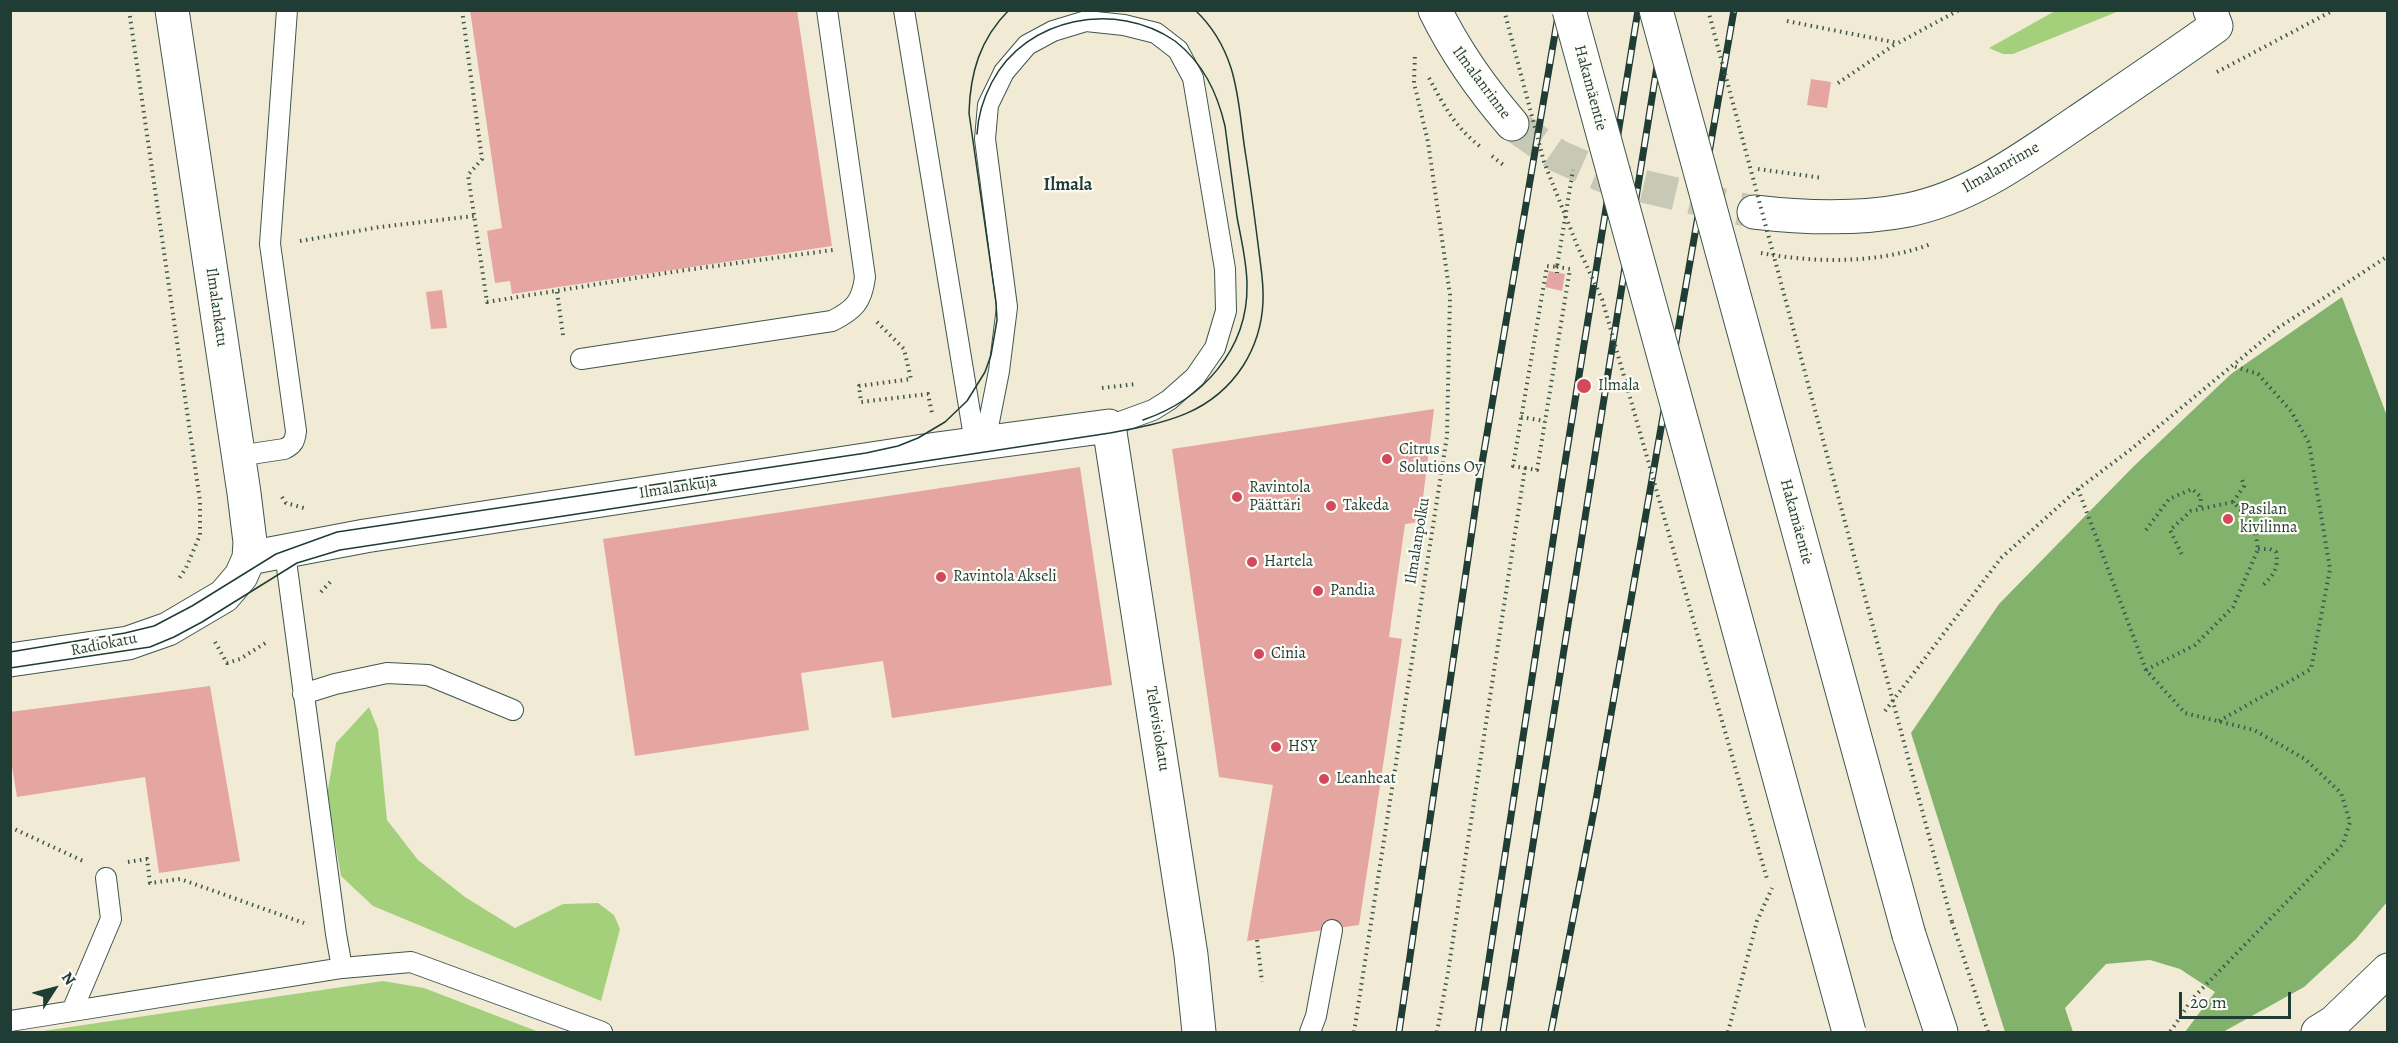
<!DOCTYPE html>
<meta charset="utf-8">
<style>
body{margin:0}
#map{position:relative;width:2398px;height:1043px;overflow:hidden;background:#f1ebd5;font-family:Alegreya,serif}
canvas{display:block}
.frame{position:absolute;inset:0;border:12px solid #1f3d34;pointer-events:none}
.north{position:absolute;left:24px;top:959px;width:60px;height:60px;-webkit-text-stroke:4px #fdfcf7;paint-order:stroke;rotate:54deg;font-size:16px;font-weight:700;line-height:24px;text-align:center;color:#1f3d34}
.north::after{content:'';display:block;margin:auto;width:21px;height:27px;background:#1f3d34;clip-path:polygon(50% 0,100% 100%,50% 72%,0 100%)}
.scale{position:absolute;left:2179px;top:992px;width:112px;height:27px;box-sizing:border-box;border:3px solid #1f3d34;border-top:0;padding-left:8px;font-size:18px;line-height:21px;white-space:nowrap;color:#1f3d34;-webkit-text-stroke:4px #fdfcf7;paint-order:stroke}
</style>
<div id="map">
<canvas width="2398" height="1043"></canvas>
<div class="frame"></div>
<div class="north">N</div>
<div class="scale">20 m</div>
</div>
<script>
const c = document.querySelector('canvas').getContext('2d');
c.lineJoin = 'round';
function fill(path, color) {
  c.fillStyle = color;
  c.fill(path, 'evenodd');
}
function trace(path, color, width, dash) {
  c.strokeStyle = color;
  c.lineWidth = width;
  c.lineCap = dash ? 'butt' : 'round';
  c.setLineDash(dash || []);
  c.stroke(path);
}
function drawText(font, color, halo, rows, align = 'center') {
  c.font = font + ' Alegreya,serif';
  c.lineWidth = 4.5;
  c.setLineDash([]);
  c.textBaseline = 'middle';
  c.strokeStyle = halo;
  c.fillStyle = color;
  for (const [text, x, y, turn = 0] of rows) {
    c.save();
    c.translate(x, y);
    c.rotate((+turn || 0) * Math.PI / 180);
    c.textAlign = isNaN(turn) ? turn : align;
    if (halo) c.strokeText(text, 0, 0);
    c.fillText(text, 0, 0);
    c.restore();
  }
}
fill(new Path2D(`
 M 2055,11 L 2119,11 L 2013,54 L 2003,54 L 1989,48 Z
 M 369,707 L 378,729 L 387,820 L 418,860 L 465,897 L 515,928 L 563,904 L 598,903 L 614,915 L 620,929 L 601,1001 L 373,906 L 341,876 L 327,795 L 336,743 Z
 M 383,981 L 424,988 L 539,1032 L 36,1032 Z`), '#a4d07c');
fill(new Path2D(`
 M 2342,297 L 2387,416 L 2387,902 L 2356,939 L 2304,987 L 2223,1032 L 2185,1032 L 2215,992 L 2180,969 L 2150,960 L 2106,964 L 2065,1008 L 2073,1032 L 2005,1032 L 1911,733 L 1999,604 L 2133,467 L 2231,374 Z`), '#83b26c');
fill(new Path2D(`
 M 470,10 L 797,10 L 832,246 L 512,294 L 510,281 L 495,283 L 487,231 L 502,228 Z
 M 1811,79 L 1831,82 L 1827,108 L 1807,105 Z
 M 1549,271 L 1565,274 L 1562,291 L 1545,287 Z
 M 442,290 L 447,328 L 431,329 L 426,292 Z
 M 1434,409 L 1420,522 L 1405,524 L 1389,637 L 1402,639 L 1359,925 L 1247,941 L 1273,785 L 1219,777 L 1172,449 Z
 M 1080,467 L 1112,685 L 892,718 L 883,661 L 801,673 L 809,730 L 635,756 L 603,539 Z
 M 210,686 L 240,861 L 159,873 L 145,777 L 17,797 L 10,754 L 10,712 Z`), '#e5a5a1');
trace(new Path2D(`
 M 1512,124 L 1558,156 L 1608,178 L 1754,212`), '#c7c8b5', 33, [33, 16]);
const lane = new Path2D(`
 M 904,10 L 975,443
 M 581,359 L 832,321 C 854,310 862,302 865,277 L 827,10
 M 985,442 L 999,371 L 1007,307 L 985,139 L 988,105 L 1004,72 L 1027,45 L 1053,31 L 1086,21 L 1124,25 L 1156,33 L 1178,50 L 1193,78 L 1225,269 L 1226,311 L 1215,348 L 1195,377 L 1169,400 L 1153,410 L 1109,426
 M 238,456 L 284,449 C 293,445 295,441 296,431 L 270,244 L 287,10
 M 303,694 L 335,684 L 387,673 L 428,675 L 513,710
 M 342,968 L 411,962 L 602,1032
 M 72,1011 L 111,919 L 106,878
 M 10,1021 L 342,968 L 336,934 L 285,553
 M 1310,1032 L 1316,1016 L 1332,930`);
const street = new Path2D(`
 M 249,558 L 365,536 L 937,449 L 1109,426 L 1191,955 L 1199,1032
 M 2318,1032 L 2334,1022 L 2388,970`);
const secondary = new Path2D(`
 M 1435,10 C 1456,53 1481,88 1512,124
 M 1754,212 C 1805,218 1857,220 1908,210 C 1972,197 2025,157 2077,122 C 2124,90 2170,59 2216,26 L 2210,10
 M 10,660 L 128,643 L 168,629 L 224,596 L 241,576 L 249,558 L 250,542 L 244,493 L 172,10`);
const primary = new Path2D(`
 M 1909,935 L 1941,1032`);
trace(lane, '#3e574c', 22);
trace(street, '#3e574c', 35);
trace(secondary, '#3e574c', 35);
trace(primary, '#3e574c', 35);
trace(new Path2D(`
 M 129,10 L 200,501 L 200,535 L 186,568 L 178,580
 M 462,10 L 482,159 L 468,175 L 487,302 L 679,271 L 833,250
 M 1787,21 L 1898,43 L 1959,10
 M 2217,72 L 2334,10
 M 1429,78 C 1446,109 1454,126 1482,148
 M 1838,83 L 1897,43
 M 1492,156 L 1506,167
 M 1758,169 L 1823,178
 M 300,241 L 380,227 L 474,216
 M 1761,253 C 1815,263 1878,264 1931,244
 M 557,292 L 563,335
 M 877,322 L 904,349 L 911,379 L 859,386 L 861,402 L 928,394 L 932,413
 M 1102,388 L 1136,384
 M 1521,417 L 1545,421
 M 1525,468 L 1537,470 L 1570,269 L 1557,267 L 1557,273
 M 2078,489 L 2146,670 L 2185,713 L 2254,730 L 2305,759 L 2341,793 L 2350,822 L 2343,844 L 2193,998 L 2170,1032
 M 282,497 L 286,503 L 304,508
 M 2233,502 L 2244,486 L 2241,476
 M 2146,530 L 2169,499 L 2192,489 L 2201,497 L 2200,508
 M 2258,549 L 2270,549 L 2276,552 C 2279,567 2274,575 2263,585
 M 321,592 L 332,580
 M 215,642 L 227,663 L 240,659 L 267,642
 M 2146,670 L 2195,645 L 2233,607 L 2258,549 L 2254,524 L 2233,502 L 2191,511 L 2170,530 L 2183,557
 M 1885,711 L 2001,558 L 2078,489 L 2130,450 L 2278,328 L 2388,256
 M 2219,721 L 2311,669 L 2330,569 L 2309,443 L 2291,411 L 2258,374 L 2233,366
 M 10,827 L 83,861
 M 128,862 L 147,859 L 150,883 L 180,879 L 304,923
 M 1952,922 L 1988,1032
 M 1257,940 L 1262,982
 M 1354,1032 L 1447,436 L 1450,295 L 1428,142 L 1414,83 L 1415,53
 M 1437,1032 L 1448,972 L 1525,468 L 1513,466 L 1547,266 L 1557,267 L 1573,170
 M 1728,1032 L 1757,921 L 1772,888`), '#3e574c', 4, [1.5, 4.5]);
trace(lane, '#fff', 20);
trace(street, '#fff', 33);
trace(secondary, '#fff', 33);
trace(primary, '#fff', 33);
trace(new Path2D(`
 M 977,134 C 978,115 983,99 992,82 C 1026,17 1116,0 1175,41 C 1203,63 1217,92 1225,126 C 1229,156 1233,186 1237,217 C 1241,239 1247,262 1247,285 C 1248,350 1202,400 1143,420
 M 10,652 L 125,633 L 154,626 L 192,606 L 276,554 L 337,532 L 866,453 L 898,446 L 918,438 L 945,422 L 967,401 L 985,372 L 991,355 L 997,320 L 996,302 L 969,113 C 970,73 980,39 1009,10
 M 10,668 L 150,647 L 174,637 L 202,622 L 297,563 L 340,550 L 1110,433 C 1164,423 1211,415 1243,366 C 1255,347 1262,324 1263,302 C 1264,285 1261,268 1259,252 C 1255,220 1251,189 1246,157 C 1241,128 1240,96 1231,68 C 1224,46 1212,26 1195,10`), '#1f3d34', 1.5);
const rail = new Path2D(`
 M 1399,1032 L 1481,469 L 1559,10
 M 1478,1032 L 1563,475 L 1638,10
 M 1503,1032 L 1666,10
 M 1551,1032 L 1596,800 L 1734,10`);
trace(rail, '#1f3d34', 7);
trace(rail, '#fdfcf7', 4.5, [14]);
const primaryBridge = new Path2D(`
 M 1569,10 L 1849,1032
 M 1656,10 L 1909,935`);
trace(primaryBridge, '#3e574c', 35, []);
trace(new Path2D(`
 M 1504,10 L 1544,162 L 1577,245 L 1602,299 L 1767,879
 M 1708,10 L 1952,922`), '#3e574c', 4, [1.5, 4.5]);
trace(primaryBridge, '#fff', 33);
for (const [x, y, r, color] of [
 [1584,386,8,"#d1495b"],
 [1387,459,6,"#d1495b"],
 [1237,497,6,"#d1495b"],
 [1331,506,6,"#d1495b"],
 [2228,519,6,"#d1495b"],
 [1252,562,6,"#d1495b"],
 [941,577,6,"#d1495b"],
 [1318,591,6,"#d1495b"],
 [1259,654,6,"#d1495b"],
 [1276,747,6,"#d1495b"],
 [1324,779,6,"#d1495b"]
]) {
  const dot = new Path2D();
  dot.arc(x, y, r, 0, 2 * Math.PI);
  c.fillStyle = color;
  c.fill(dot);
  trace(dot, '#fdfcf7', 2);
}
drawText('16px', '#1f3d34', '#fdfcf7', [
 ["Ilmalanrinne",1481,83,53],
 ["Hakamäentie",1590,88,75],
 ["Ilmalanrinne",2001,168,-30],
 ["Ilmalankatu",216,307,82],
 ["Ilmalankuja",678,488,-9],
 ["Hakamäentie",1796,522,75],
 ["Ilmalanpolku",1418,541,-81],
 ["Radiokatu",104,645,-11],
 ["Televisiokatu",1157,729,81]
]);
drawText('16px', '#1f3d34', '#fdfcf7', [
 ["Ilmala",1598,386],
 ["Citrus",1399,450],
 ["Solutions Oy",1399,468],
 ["Ravintola",1249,488],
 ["Päättäri",1249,506],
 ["Takeda",1343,506],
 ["Pasilan",2240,510],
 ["kivilinna",2240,528],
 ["Hartela",1264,562],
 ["Ravintola Akseli",953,577],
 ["Pandia",1330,591],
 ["Cinia",1271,654],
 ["HSY",1288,747],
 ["Leanheat",1336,779]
], 'left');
drawText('bold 18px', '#1f3d34', '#fdfcf7', [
 ["Ilmala",1068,186]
]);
</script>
